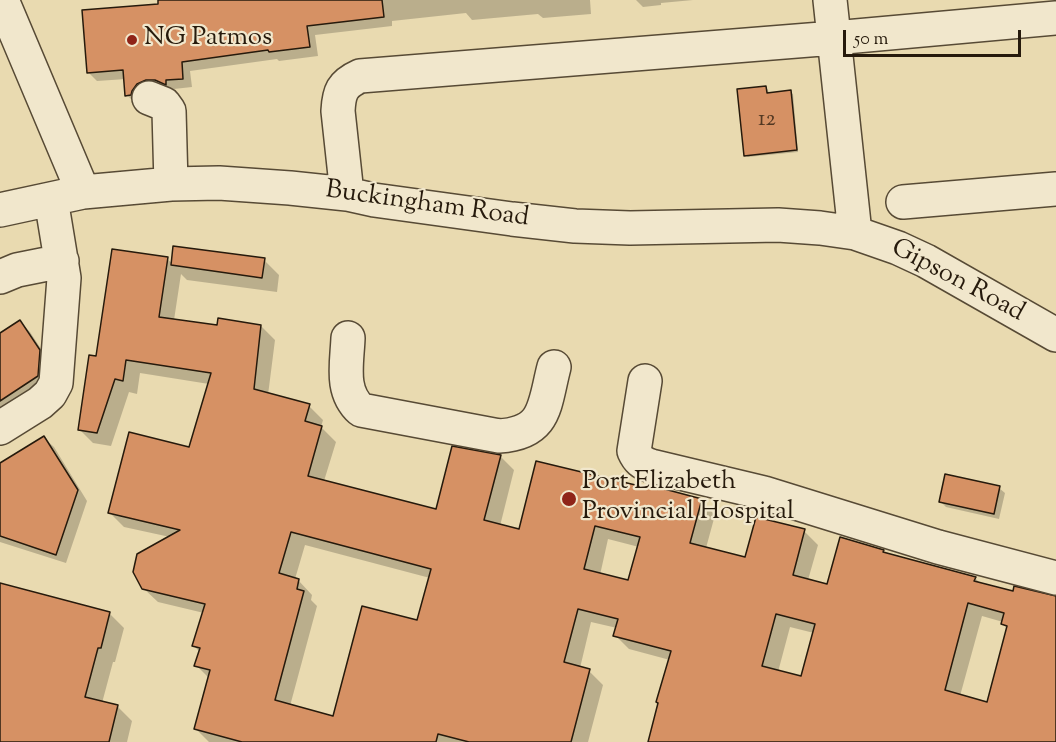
<!DOCTYPE html>
<style>
body{margin:0}
#map{position:relative;width:1056px;height:742px;overflow:hidden;background:#e9dab0;font-family:"Sorts Mill Goudy",serif}
canvas{display:block}
.scale{position:absolute;left:843px;top:30px;width:178px;height:27px;box-sizing:border-box;border:3px solid #261a0c;border-top:0;padding-left:8px;font-size:18px;line-height:21px;white-space:nowrap;color:#261a0c;-webkit-text-stroke:4px #f1e7cc;paint-order:stroke}
</style>
<div id="map">
<canvas width="1056" height="742"></canvas>
<div class="scale">50 m</div>
</div>
<script>
const c = document.querySelector('canvas').getContext('2d');
c.lineJoin = 'round';
function fill(path, color) {
  c.fillStyle = color;
  c.fill(path, 'evenodd');
}
function trace(path, color, width, dash) {
  c.strokeStyle = color;
  c.lineWidth = width;
  c.lineCap = dash ? 'butt' : 'round';
  c.setLineDash(dash || []);
  c.stroke(path);
}
function drawText(font, color, halo, rows, align = 'center') {
  c.font = font + ' "Sorts Mill Goudy",serif';
  c.lineWidth = 4.5;
  c.setLineDash([]);
  c.textBaseline = 'middle';
  c.strokeStyle = halo;
  c.fillStyle = color;
  for (const [text, x, y, turn = 0] of rows) {
    c.save();
    c.translate(x, y);
    c.rotate((+turn || 0) * Math.PI / 180);
    c.textAlign = isNaN(turn) ? turn : align;
    if (halo) c.strokeText(text, 0, 0);
    c.fillText(text, 0, 0);
    c.restore();
  }
}
fill(new Path2D(`
 M 159,0 L 590,0 L 591,14 L 543,18 L 538,14 L 472,20 L 466,13 L 392,21 L 392,26 L 315,35 L 318,56 L 279,61 L 277,59 L 190,71 L 192,87 L 174,89 L 174,92 L 136,104 L 127,95 L 126,79 L 97,81 L 88,72 L 159,6 Z
 M 636,0 L 693,0 L 661,3 L 661,5 L 643,7 Z
 M 766,87 L 768,90 L 769,94 L 790,92 L 793,94 L 798,152 L 748,157 L 745,155 Z
 M 167,259 L 173,264 L 264,260 L 279,275 L 277,292 L 187,280 L 181,274 L 174,320 L 218,327 L 261,326 L 275,340 L 268,395 L 309,406 L 323,420 L 321,427 L 336,442 L 324,481 L 437,511 L 500,456 L 514,470 L 500,526 L 520,531 L 701,501 L 715,515 L 706,548 L 747,559 L 804,531 L 818,545 L 808,580 L 828,586 L 883,551 L 886,554 L 975,578 L 981,584 L 1014,593 L 1056,598 L 1056,742 L 649,742 L 670,660 L 629,649 L 615,635 L 617,628 L 591,622 L 580,668 L 589,671 L 603,685 L 588,742 L 209,742 L 196,729 L 209,678 L 196,665 L 200,652 L 194,646 L 204,613 L 158,602 L 143,588 L 170,537 L 124,527 L 110,513 L 190,449 L 209,384 L 140,373 L 137,394 L 129,392 L 111,446 L 93,443 L 79,429 L 98,358 ZM 608,539 L 639,547 L 629,582 L 600,575 ZM 305,545 L 430,578 L 418,622 L 334,717 L 290,706 L 317,606 L 311,600 L 312,595 L 298,580 L 295,579 ZM 982,616 L 1003,622 L 1003,624 L 1008,629 L 988,704 L 960,696 ZM 790,627 L 814,633 L 802,678 L 778,672 Z
 M 20,322 L 30,332 L 49,361 L 47,386 L 0,417 L 0,335 Z
 M 44,438 L 54,447 L 87,501 L 66,563 L 0,542 L 0,465 Z
 M 999,488 L 1005,493 L 999,519 L 946,507 L 941,502 Z
 M 0,585 L 109,613 L 124,628 L 115,662 L 113,662 L 102,703 L 118,707 L 132,721 L 127,742 L 0,742 Z`), '#0003');
const building = new Path2D(`
 M 158,0 L 382,0 L 384,17 L 307,26 L 310,47 L 269,52 L 268,50 L 182,62 L 183,79 L 166,80 L 166,85 L 155,80 L 146,80 L 137,84 L 132,91 L 131,95 L 125,96 L 123,70 L 87,73 L 82,10 L 158,4 Z
 M 766,86 L 767,93 L 791,90 L 797,150 L 744,156 L 737,89 Z
 M 173,246 L 265,258 L 262,278 L 171,265 Z
 M 112,249 L 168,257 L 159,317 L 217,325 L 218,318 L 261,325 L 254,389 L 310,404 L 305,421 L 322,426 L 308,476 L 436,509 L 452,446 L 501,455 L 484,520 L 519,529 L 536,461 L 652,489 L 653,486 L 702,499 L 690,543 L 745,557 L 756,517 L 805,529 L 793,575 L 827,584 L 840,537 L 884,550 L 883,552 L 976,577 L 974,581 L 1013,591 L 1014,586 L 1056,596 L 1056,742 L 648,742 L 658,703 L 656,702 L 671,651 L 613,636 L 618,619 L 578,609 L 564,662 L 590,669 L 571,742 L 469,742 L 438,734 L 436,742 L 242,742 L 194,729 L 210,670 L 194,666 L 200,648 L 192,646 L 205,604 L 142,589 L 133,572 L 137,554 L 180,530 L 108,513 L 129,432 L 189,447 L 211,373 L 126,360 L 123,381 L 115,379 L 97,433 L 78,430 L 89,355 L 96,356 ZM 595,526 L 640,537 L 628,580 L 584,569 ZM 291,532 L 431,569 L 417,620 L 362,606 L 333,716 L 275,700 L 304,591 L 297,589 L 299,579 L 279,573 ZM 968,603 L 1004,613 L 1001,624 L 1007,626 L 987,702 L 945,690 ZM 776,614 L 815,624 L 801,676 L 762,666 Z
 M 20,320 L 40,350 L 38,376 L 0,401 L 0,333 Z
 M 44,436 L 78,490 L 56,555 L 0,536 L 0,463 Z
 M 945,474 L 1000,486 L 994,514 L 939,502 Z
 M 0,583 L 110,612 L 101,648 L 98,648 L 85,697 L 118,705 L 109,742 L 0,742 Z`);
fill(building, '#d69164');
trace(building, '#261a0c', 1.5);
const minor = new Path2D(`
 M 2,0 L 83,192
 M 830,0 L 855,233
 M 149,98 L 164,104 L 169,111 L 171,184
 M 347,194 L 338,111 C 339,92 342,84 360,76 L 834,38 L 1056,18
 M 903,202 L 1056,189
 M 0,210 L 83,192 L 171,184 L 219,183 L 290,188 L 347,194 L 374,200 L 512,219 L 575,226 L 630,228 L 778,225 L 820,228 L 855,233 L 898,248 L 926,261 L 1056,335
 M 0,277 L 17,270 L 62,261
 M 348,338 C 347,364 340,391 361,410 L 499,436 C 547,433 544,405 554,367
 M 645,381 L 634,451 C 638,460 642,463 651,466 L 764,493 L 938,547 L 1056,578
 M 0,428 L 40,403 L 50,394 L 56,383 L 64,278 L 51,199`);
trace(minor, '#574a35', 36);
trace(minor, '#f1e7cc', 33);
for (const [x, y, r, color] of [
 [132,40,6,"#8f2418"],
 [569,499,8,"#8f2418"]
]) {
  const dot = new Path2D();
  dot.arc(x, y, r, 0, 2 * Math.PI);
  c.fillStyle = color;
  c.fill(dot);
  trace(dot, '#f1e7cc', 2);
}
drawText('22px', '#523822', null, [
 ["12",767,121]
]);
drawText('26px', '#261a0c', '#f1e7cc', [
 ["NG Patmos",144,40],
 ["Port Elizabeth",582,484],
 ["Provincial Hospital",582,514]
], 'left');
drawText('26px', '#261a0c', '#f1e7cc', [
 ["Buckingham Road",427,206,8],
 ["Gipson Road",957,282,28]
]);
</script>
